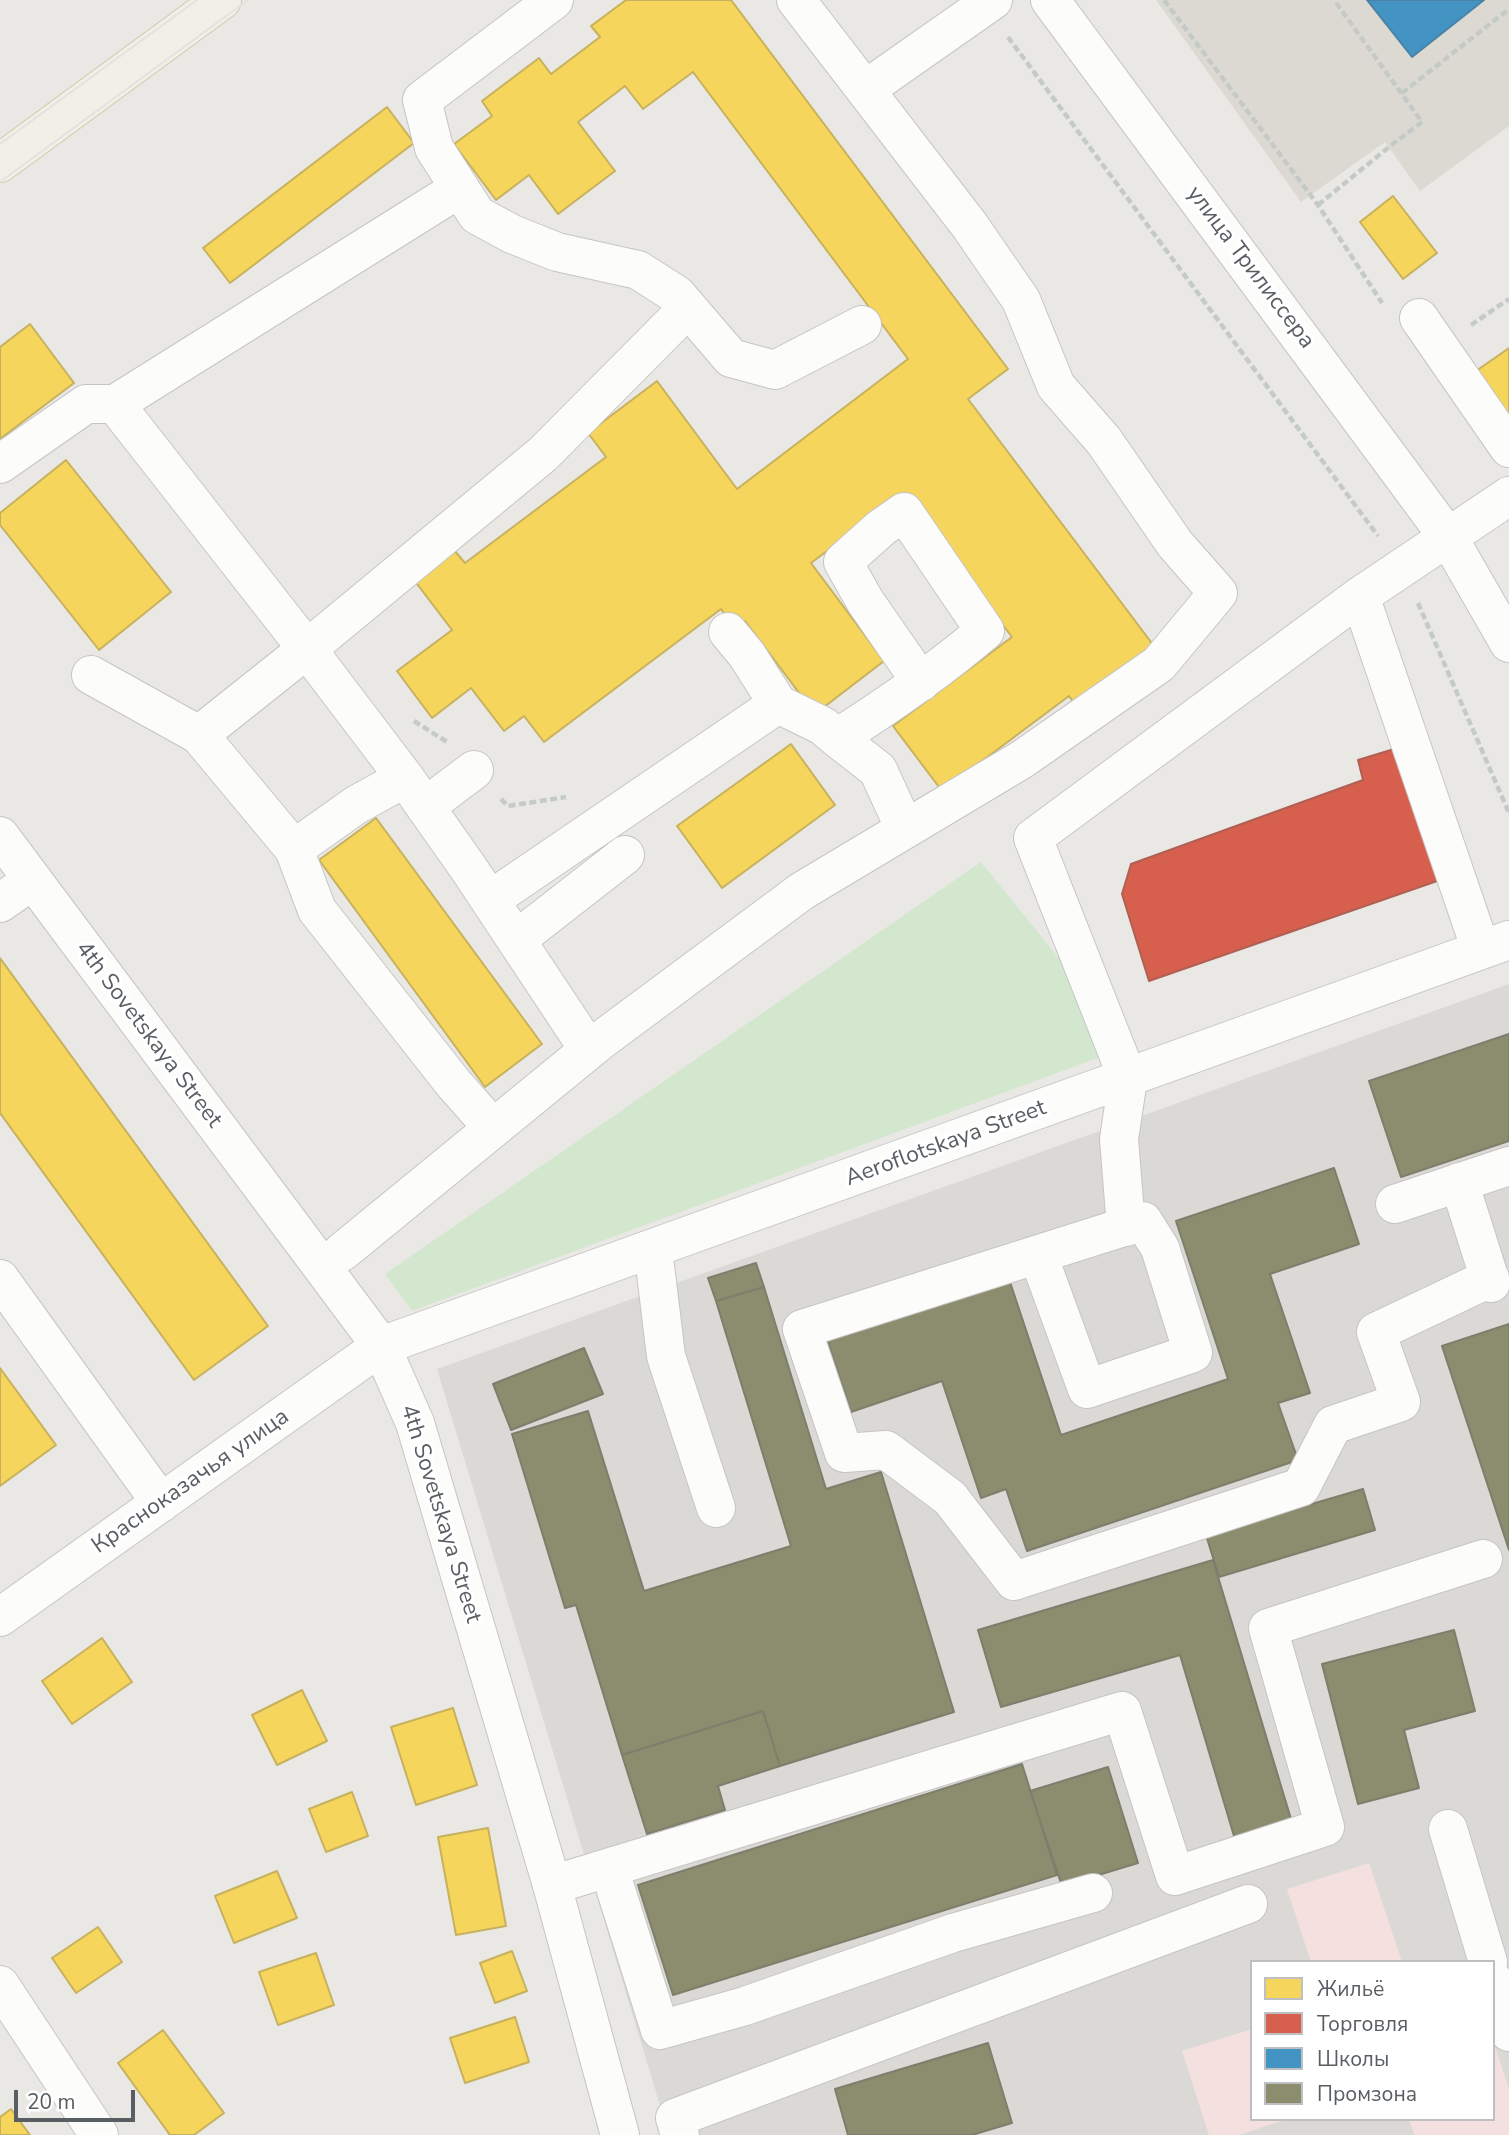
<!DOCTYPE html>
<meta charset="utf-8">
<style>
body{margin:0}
#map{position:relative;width:1509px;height:2135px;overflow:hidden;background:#eae8e4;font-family:"Nunito Sans",sans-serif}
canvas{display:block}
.legend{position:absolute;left:1250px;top:1960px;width:245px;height:161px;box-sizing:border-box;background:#fff;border:2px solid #bdbfc1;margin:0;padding:9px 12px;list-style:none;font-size:21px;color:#595e63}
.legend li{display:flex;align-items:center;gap:14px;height:35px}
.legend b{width:35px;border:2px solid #bdbfc1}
.scale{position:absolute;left:14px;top:2090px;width:121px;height:32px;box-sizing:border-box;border:4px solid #595e63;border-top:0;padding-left:9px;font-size:21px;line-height:24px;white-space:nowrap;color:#595e63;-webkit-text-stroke:5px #fff;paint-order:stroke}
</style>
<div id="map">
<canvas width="1509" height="2135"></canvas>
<ul class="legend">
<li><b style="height:19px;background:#f6d55c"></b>Жильё</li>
<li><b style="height:19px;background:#d6604d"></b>Торговля</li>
<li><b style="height:19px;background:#4393c3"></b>Школы</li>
<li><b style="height:19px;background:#8c8c6e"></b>Промзона</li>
</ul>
<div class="scale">20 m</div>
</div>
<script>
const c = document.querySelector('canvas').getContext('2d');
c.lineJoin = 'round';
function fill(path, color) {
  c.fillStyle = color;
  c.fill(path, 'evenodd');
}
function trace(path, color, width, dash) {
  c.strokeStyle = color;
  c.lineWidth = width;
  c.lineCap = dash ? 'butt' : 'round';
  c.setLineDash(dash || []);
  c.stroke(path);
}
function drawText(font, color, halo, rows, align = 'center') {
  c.font = font + ' "Nunito Sans",sans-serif';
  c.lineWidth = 7;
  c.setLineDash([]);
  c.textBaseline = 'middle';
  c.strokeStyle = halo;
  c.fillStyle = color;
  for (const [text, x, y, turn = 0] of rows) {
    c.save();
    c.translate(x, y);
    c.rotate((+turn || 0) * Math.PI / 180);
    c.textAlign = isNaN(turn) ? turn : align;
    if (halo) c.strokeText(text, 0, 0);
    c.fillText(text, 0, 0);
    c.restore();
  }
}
fill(new Path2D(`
 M 1509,984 L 1509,2135 L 669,2135 L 437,1369 ZM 1252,1962 L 1493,1962 L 1493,2119 L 1252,2119 Z`), '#dbd9d5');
fill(new Path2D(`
 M 1156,0 L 1509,0 L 1509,126 L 1420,191 L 1385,142 L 1301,202 Z`), '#dcd9d3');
fill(new Path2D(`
 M 1369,1863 L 1402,1962 L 1311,1962 L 1287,1889 Z
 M 1252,2029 L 1252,2119 L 1287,2119 L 1239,2135 L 1209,2135 L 1182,2051 Z
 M 1493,2041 L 1509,2089 L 1509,2135 L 1414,2135 L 1409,2119 L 1493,2119 Z`), '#f4e1df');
fill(new Path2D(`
 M 981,862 L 1130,1046 L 412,1311 L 385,1274 Z`), '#d2e7cd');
const homes = new Path2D(`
 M 626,0 L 731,0 L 1008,369 L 968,399 L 1154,646 L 1075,705 L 1069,696 L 942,791 L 893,726 L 1012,637 L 903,494 L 811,563 L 884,661 L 815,714 L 745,621 L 735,629 L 721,609 L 544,742 L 524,716 L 504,731 L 471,688 L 432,718 L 397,671 L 452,630 L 414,580 L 454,550 L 465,563 L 606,457 L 588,433 L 657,381 L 737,489 L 908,359 L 693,72 L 643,109 L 625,86 L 578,122 L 615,171 L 558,214 L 529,175 L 496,200 L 454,144 L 492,116 L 482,101 L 539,58 L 551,74 L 600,37 L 591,26 Z
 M 387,107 L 414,143 L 230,283 L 203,248 Z
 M 1393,196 L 1437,253 L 1403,279 L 1360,222 Z
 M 30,324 L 74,383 L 0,439 L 0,347 Z
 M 1509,348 L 1509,418 L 1476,371 Z
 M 66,460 L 171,592 L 99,650 L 0,525 L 0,513 Z
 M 791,744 L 835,805 L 722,888 L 677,826 Z
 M 376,818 L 542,1044 L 485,1087 L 319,860 Z
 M 0,958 L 268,1326 L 194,1380 L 0,1113 Z
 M 0,1368 L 56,1445 L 0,1486 Z
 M 102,1638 L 132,1682 L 72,1724 L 42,1681 Z
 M 302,1690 L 327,1741 L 277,1765 L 252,1715 Z
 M 453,1708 L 477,1785 L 416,1805 L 391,1727 Z
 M 352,1792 L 368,1836 L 326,1852 L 309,1809 Z
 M 488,1828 L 506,1926 L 456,1935 L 438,1837 Z
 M 277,1871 L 297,1918 L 234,1943 L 215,1896 Z
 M 98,1927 L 122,1962 L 76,1993 L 52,1958 Z
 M 512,1951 L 527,1991 L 495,2003 L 480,1963 Z
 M 316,1953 L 334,2005 L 278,2025 L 259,1972 Z
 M 515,2017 L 529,2062 L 465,2083 L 450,2038 Z
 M 163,2030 L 224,2113 L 194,2135 L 170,2135 L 118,2063 Z
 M 11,2109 L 30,2135 L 0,2135 L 0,2117 Z`);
fill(homes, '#f6d55c');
trace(homes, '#c7b15e', 2);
const shops = new Path2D(`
 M 1394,749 L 1440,880 L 1149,981 L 1122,894 L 1131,864 L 1363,780 L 1358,760 Z`);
fill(shops, '#d6604d');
trace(shops, '#b05f54', 2);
const schools = new Path2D(`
 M 1367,0 L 1484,0 L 1412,57 Z`);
fill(schools, '#4393c3');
trace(schools, '#4a83a6', 2);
const industry = new Path2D(`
 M 1509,1034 L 1509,1141 L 1401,1177 L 1369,1081 Z
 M 1334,1168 L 1359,1244 L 1270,1274 L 1310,1393 L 1278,1403 L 1298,1460 L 1027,1551 L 1006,1489 L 981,1498 L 942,1381 L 851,1412 L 827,1339 L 1009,1279 L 1061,1435 L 1228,1379 L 1176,1221 Z
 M 756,1263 L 764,1287 L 716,1301 L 708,1278 Z
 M 764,1287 L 826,1489 L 881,1472 L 954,1712 L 780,1766 L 763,1711 L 622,1755 L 576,1605 L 565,1608 L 512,1434 L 588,1411 L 644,1591 L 791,1546 L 716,1301 Z
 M 1509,1324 L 1509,1550 L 1442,1346 Z
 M 584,1348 L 603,1394 L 511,1430 L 493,1384 Z
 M 1363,1489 L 1375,1530 L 1219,1577 L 1206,1535 Z
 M 1213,1560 L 1294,1829 L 1237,1846 L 1180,1655 L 1001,1707 L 978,1630 Z
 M 1454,1630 L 1475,1711 L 1404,1730 L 1419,1788 L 1358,1804 L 1322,1664 Z
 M 763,1711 L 780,1766 L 718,1786 L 725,1810 L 647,1834 L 622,1755 Z
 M 1022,1764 L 1057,1875 L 673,1995 L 638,1885 Z
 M 1108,1767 L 1138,1863 L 1062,1886 L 1030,1791 Z
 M 988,2043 L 1012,2123 L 972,2135 L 848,2135 L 835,2089 Z`);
fill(industry, '#8c8c6e');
trace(industry, '#7d7e6b', 2);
const minor = new Path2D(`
 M 554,0 L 422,100 L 434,148 L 477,215 L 512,234 L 557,252 L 638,270 L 677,295 L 731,358 L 775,370 L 862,325
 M 1050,0 L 1448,537 L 1509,643
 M 866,89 L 993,0
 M 1419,318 L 1509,448
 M 115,404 L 460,188
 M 0,464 L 86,404 L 115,404 L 307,649 L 543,454 L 688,308
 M 1360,596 L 1481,950
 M 728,632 L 747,655 L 778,704 L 823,726 L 837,738
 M 91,675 L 199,735
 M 425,807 L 474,770
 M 905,829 L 878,770 L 837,738 C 889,705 938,671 985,631 L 904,512 L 881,528 L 843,562 L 865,601 L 921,682
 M 0,836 L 381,1346 L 415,1423 L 552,1885 L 620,2135
 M 294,849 L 199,735 L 307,649 L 405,778
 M 490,900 L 778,704
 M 0,903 L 33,880
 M 516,940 L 625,855
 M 493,1128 L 454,1084 L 317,910 L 294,849 L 356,805 L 405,778 L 469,869 L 589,1050
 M 1459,1182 L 1491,1283
 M 1395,1204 L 1509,1166
 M 1126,1227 L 1119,1139 L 1128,1079 L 1033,838 L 1360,596 L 1509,496
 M 653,1249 L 666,1356 L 716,1508
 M 342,1252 L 600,1041 L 802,891 L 1021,760 L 1159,664 L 1218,593 L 1175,544 L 1104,441 L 1056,386 L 1021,300 L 970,226 L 796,0
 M 1038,1255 L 1087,1389 L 1193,1353 L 1160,1248 L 1143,1221 L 802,1329 L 844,1453 L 886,1450 L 950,1498 L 1014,1581 L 1301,1487 L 1333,1425 L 1401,1402 L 1376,1332 L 1490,1278
 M 0,1279 L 161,1503
 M 0,1617 L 381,1346 L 1509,940
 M 1448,1829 L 1488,1962
 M 609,1868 L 660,2030 L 745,2006 L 953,1933 L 1093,1893
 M 552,1885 L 1122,1711 L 1175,1876 L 1325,1827 L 1268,1628 L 1483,1559
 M 1493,1980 L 1509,2032
 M 0,1985 L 99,2135
 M 680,2135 L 675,2118 L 1248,1904`);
const major = new Path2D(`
 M 0,163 L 222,0`);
trace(minor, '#c5c5c4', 40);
trace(major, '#d3c7b0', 40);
trace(new Path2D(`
 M 1164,0 L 1318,205 L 1382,303
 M 1008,37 L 1378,536
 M 1402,93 L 1509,9
 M 1318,205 L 1389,147 L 1422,122 L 1334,0
 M 1471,325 L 1509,299
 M 1418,603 L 1509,813
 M 414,721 L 447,742
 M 501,799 L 508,806 L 566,797`), '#c4cac6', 4.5, [7, 3.5]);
trace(minor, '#fcfcfb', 38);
trace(major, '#f2efe7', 38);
trace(new Path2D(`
 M 0,144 L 197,0
 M 0,182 L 248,0`), '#e2e2e1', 2);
drawText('23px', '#595e63', '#fff', [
 ["улица Трилиссера",1250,268,53],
 ["4th Sovetskaya Street",148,1035,53],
 ["Aeroflotskaya Street",946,1144,-20],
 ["Красноказачья улица",191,1482,-35],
 ["4th Sovetskaya Street",440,1514,73]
]);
</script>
